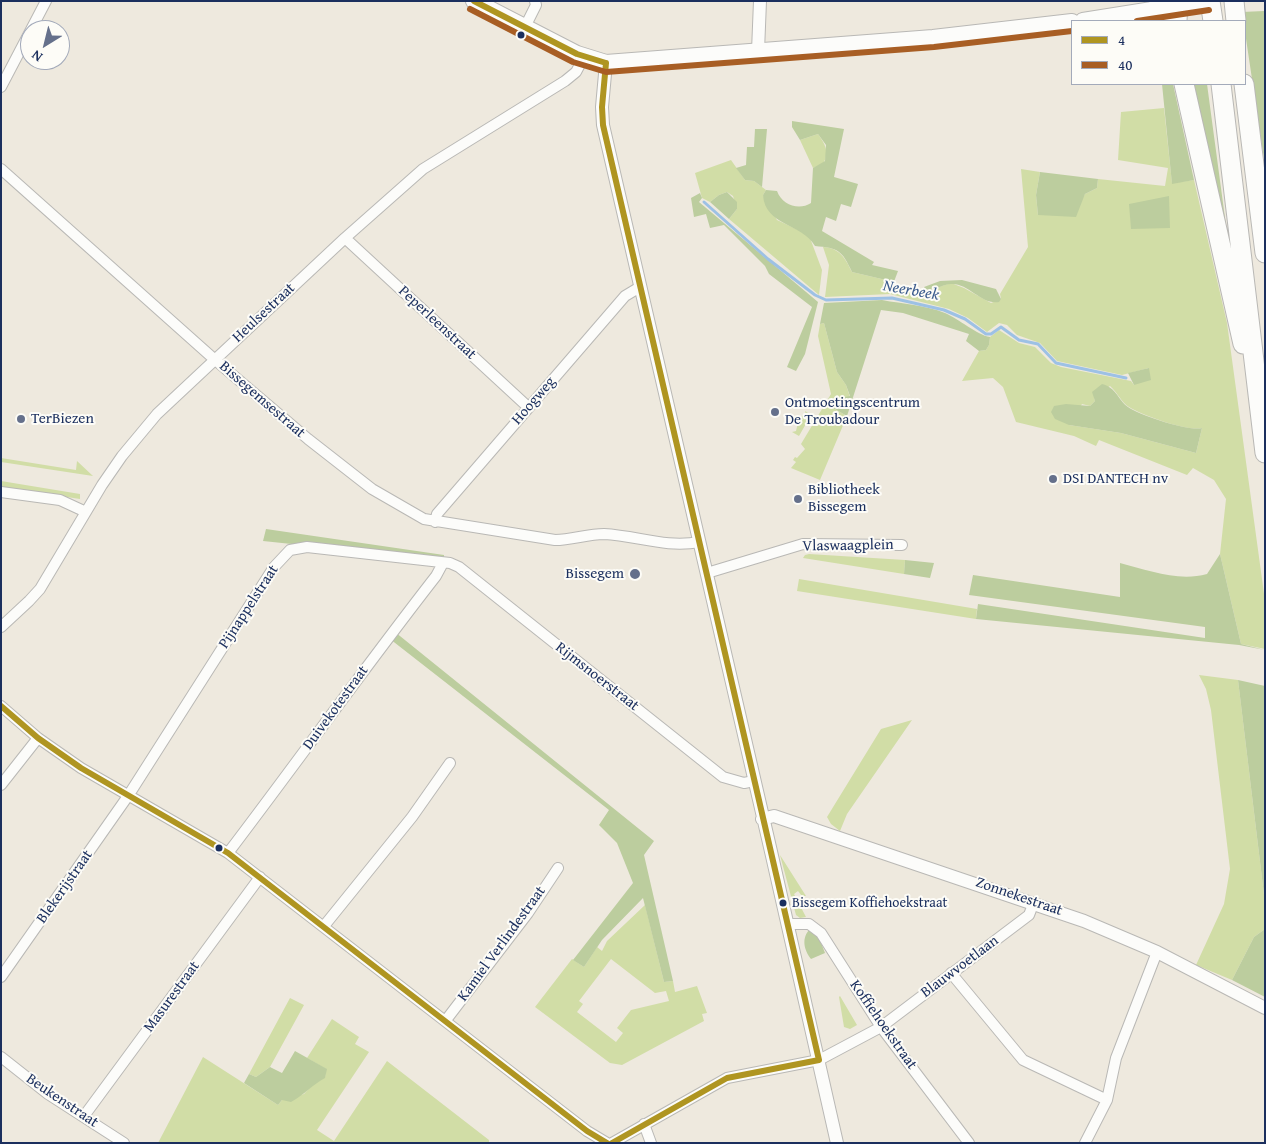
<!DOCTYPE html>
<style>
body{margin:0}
#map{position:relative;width:1266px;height:1144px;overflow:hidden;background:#eee9de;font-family:"Gentium Book Plus",serif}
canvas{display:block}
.frame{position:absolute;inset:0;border:2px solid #1b2f5e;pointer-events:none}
.legend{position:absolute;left:1071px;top:20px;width:175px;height:65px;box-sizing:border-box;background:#fdfcf7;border:1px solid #a3aaba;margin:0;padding:6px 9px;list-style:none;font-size:15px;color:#1b2f5e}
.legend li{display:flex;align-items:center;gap:10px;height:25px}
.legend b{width:25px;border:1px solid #a3aaba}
.north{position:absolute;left:20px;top:20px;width:50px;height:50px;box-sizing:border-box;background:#fdfcf7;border:1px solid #a3aaba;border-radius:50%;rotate:216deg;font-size:14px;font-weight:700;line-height:20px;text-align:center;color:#1b2f5e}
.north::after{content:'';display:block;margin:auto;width:18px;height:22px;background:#65708b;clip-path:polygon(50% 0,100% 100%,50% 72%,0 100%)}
</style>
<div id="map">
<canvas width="1266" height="1144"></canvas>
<div class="frame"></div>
<ul class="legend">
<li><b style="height:6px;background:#af9521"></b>4</li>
<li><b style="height:6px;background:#a85e24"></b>40</li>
</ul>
<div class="north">N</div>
</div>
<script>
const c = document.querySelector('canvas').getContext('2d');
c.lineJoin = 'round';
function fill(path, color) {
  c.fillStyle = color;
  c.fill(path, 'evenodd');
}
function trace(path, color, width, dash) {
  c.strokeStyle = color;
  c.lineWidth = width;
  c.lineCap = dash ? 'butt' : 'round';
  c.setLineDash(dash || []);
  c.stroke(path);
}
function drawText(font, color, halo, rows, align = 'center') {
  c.font = font + ' "Gentium Book Plus",serif';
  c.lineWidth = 4;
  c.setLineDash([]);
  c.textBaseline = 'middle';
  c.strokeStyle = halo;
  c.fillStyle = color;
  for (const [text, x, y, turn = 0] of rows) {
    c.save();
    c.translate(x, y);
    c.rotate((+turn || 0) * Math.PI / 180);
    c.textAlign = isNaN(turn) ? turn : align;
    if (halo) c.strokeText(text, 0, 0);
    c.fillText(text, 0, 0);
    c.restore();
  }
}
fill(new Path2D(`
 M 1164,108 L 1172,183 L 1194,180 L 1227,323 L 1265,601 L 1265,649 L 1241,644 L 1220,554 L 1226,499 L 1214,480 L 1193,468 L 1187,475 L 1099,440 L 1096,446 L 1074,436 L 1016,422 L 1003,387 L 993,378 L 962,381 L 979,351 L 986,350 L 989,345 L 990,337 L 999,330 L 1019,343 L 1035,347 L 1051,363 L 1061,367 L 1131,381 L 1134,385 L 1149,368 L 1122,375 L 1057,361 L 1040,343 L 1017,335 L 1007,325 L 999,323 L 987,332 L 968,318 L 949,309 L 890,294 L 825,297 L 829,265 L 823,247 C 840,248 845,258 852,272 L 886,280 L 886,286 L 918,294 L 951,283 L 964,288 L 991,303 L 1001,299 L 1000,294 L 1028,247 L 1021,169 L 1040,172 L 1036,195 L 1038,215 L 1078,206 L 1085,194 L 1097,188 L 1098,179 L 1165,186 L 1168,168 L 1118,160 L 1121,112 ZM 1110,386 C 1117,392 1122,403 1129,407 C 1142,415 1188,432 1202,428 L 1196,453 L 1121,433 L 1069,425 L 1082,404 L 1090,406 L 1095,401 L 1094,397 Z
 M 818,134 C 825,144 830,152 823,164 L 813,168 L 800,140 Z
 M 731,160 L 745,180 L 754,181 L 766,190 L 763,195 L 777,220 L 805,233 L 810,238 L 822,270 L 819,295 L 729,219 L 737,209 L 733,196 L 727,192 L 719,195 L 710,202 L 702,198 L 695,173 Z
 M 824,323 L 837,372 L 846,385 L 850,397 L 833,408 L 847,416 L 820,480 L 791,468 L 796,462 L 793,460 L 795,457 L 797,458 L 805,449 L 801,444 L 831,394 L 818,336 L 820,324 Z
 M 805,411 L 811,415 L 799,436 L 792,432 L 796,431 L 798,423 L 800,424 L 802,416 L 806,415 Z
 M 1,458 L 76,470 L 77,461 L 93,476 L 1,462 Z
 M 1,481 L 80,494 L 80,499 L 1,487 Z
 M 809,554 L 905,560 L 904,574 L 803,558 L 805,555 Z
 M 799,579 L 977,609 L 976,619 L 797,591 Z
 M 1199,675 L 1238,680 L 1265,903 L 1265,929 L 1254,937 L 1232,980 L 1196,965 L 1224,904 L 1230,869 L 1211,710 L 1206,689 Z
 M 912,720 L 847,814 L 840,831 L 831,824 L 827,817 L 881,729 Z
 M 780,855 L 806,896 L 802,896 L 798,891 L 794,894 L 806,917 L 800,918 L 796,915 Z
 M 645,905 L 664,982 L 673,981 L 675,992 L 697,986 L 707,1013 L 702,1014 L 704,1021 L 622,1065 L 610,1063 L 535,1007 L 572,959 L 584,967 L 597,947 L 602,951 L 607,941 ZM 611,959 L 655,993 L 666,991 L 669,1001 L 631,1010 L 617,1028 L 623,1033 L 616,1042 L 577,1012 L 583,1004 L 579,1001 Z
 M 840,996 L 857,1025 L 850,1029 L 844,1027 L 839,997 Z
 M 290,998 L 304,1005 L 270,1067 L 256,1077 L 249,1074 Z
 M 332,1019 L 359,1037 L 355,1044 L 369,1052 L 317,1130 L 334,1141 L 387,1061 L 489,1140 L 489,1143 L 158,1143 L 203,1057 L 278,1105 L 282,1100 L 304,1094 L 313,1084 L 325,1077 L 326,1069 L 307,1058 Z`), '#d1dda6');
fill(new Path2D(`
 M 1264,11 L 1265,14 L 1265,166 L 1242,12 Z
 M 1162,84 L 1173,84 L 1194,180 L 1172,184 Z
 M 1190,84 L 1207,84 L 1232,270 Z
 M 792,121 L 844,129 L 834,177 L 858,184 L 851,207 L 841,204 L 836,221 L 826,217 L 822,231 L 874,262 L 872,265 L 898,271 L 892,287 L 885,286 L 886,280 L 852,272 C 842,250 838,248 815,246 C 802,223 765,226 763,195 L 766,190 L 777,191 C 782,205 799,211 811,203 L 813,168 L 825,161 L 826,145 L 818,134 L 800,140 L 792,127 Z
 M 755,129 L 767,129 L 762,187 L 754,181 L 745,180 L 736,168 L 746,165 L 747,147 L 754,147 Z
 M 1040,172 L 1098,179 L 1097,188 L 1085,194 L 1076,217 L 1038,215 L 1036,195 Z
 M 727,192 L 737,202 L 737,209 L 729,219 L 710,202 L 719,195 Z
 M 700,193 L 702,198 L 699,202 L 818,302 L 805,354 L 796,371 L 787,367 L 812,307 L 769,274 L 765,266 L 724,225 L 710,228 L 706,214 L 694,217 L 691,198 Z
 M 1169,196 L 1170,228 L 1131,229 L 1129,204 Z
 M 962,280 L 996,289 L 1001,299 L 999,302 C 981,305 969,283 951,284 C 944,284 934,290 928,292 L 924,287 L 940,281 Z
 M 882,300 C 903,304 925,305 945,313 C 959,319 977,335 990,337 L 989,345 L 986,350 L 979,351 L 966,341 L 969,334 L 903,313 L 881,310 L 847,416 L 833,408 L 833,406 L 838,406 L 845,397 L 850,396 L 846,385 L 837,372 L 824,323 L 820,324 L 824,303 Z
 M 1149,368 L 1151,380 L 1134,385 L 1128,373 Z
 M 1102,384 C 1117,388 1117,399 1128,407 C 1139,415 1190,432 1202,428 L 1196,453 L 1121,433 L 1069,425 L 1055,419 L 1051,412 L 1054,406 L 1066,404 L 1090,406 L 1095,401 L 1092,392 Z
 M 266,529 L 444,555 L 444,560 L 263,541 Z
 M 1220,554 L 1241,644 L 1265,650 L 1239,645 L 976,619 L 978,604 L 1205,638 L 1205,627 L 969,595 L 973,575 L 1120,597 L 1120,563 C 1148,570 1178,582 1207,574 Z
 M 905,560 L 934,563 L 930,578 L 904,574 Z
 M 395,632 L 654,841 L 644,855 L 673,981 L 664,982 L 643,898 L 602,940 L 584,967 L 573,960 L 633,883 L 617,843 L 599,825 L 609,810 L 390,639 Z
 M 1238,680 L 1265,686 L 1265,903 Z
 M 810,929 L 818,935 L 825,953 L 811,959 C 804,950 801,938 810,929 Z
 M 1265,929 L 1265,997 L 1232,980 L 1254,937 Z
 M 295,1051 L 327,1069 L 325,1078 C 312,1085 304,1095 291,1102 L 282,1100 L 278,1105 L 244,1083 L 249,1074 L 256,1077 L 270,1067 L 282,1073 Z`), '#bccd9e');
trace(new Path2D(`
 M 704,202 L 768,259 L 815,295 L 826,300 L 892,298 L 944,310 L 965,319 L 986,334 L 991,334 L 1001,327 L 1019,340 L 1038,344 L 1056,363 L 1126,378`), '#9dc1e5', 3);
const minor = new Path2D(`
 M 525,27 L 536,5 L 535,1
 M 1,87 L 46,1
 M 1,169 L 214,359 L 308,439 L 372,489 L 424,519 L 555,540 C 572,540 587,534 604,534 C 639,536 664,548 700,542
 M 345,238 L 528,407
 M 1,492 L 60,500 L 86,512
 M 435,522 L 437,514 L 625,296 L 640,287
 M 707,573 L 803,544 L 902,545
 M 1,627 L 29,601 L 40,589 L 102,485 L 122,456 L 157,414 L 345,238 L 423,169 L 565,81 L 576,72 L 584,57
 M 1,706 L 38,738 L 81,768 L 228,853 L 587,1131 L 607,1143
 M 1,785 L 38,738
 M 228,853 C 298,761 365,667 436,576 L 443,563
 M 789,924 L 809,924 L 821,933 L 881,1027 L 969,1143
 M 324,926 L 412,817 L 450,763
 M 951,973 L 1023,1060 L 1107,1100
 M 1,977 L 128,796 L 274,567 L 290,550 L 307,547 L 450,563 L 459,567 L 723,777 L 744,783 L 754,781
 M 446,1020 L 528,913 L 558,868
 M 1,1057 L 48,1094 L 124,1143
 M 84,1116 L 260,877
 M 644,1124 L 651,1143
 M 612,1143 L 727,1078 L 819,1060 L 881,1027 L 1029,915 L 1034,902
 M 1085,1143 L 1107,1100 L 1116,1058 L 1157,952`);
const tertiary = new Path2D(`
 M 758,51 L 760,1
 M 606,63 L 602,107 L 603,125 C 679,465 762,803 837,1143
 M 762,819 L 774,816 L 1084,921 L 1157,952 L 1265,1008`);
const primary = new Path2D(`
 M 474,1 L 577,54 L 606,63 L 933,38 L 1072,22
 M 1083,21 L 1208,1`);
const motorway = new Path2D(`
 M 1159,1 L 1159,10 L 1165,21
 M 1210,1 L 1213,21
 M 1234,1 L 1236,21
 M 1177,21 L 1178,1
 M 1184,84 L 1243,344
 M 1221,84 L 1265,453
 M 1244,84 L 1265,253`);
trace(minor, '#b9b8b5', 12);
trace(tertiary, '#b9b8b5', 14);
trace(primary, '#b9b8b5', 18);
trace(motorway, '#b9b8b5', 21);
trace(minor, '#fcfcfa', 10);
trace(tertiary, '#fcfcfa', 12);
trace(primary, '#fcfcfa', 16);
trace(motorway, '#fcfcfa', 19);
trace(new Path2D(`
 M 474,1 L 577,54 L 606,63
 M 606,63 L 602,107 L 603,125 L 819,1060
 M 1,706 L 38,738 L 81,768 L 228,853 L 587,1131 L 607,1143
 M 612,1143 L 727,1078 L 819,1060`), '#af9521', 6);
trace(new Path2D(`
 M 470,9 L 573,62 L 606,72 L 934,47 L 1072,31
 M 1137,21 L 1209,10`), '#a85e24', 6);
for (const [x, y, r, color] of [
 [521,35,4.5,"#1b2f5e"],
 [775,412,5,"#65708b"],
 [21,419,5,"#65708b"],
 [1053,479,5,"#65708b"],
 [798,499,5,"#65708b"],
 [635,574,6,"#65708b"],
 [219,848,4.5,"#1b2f5e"],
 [783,903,4.5,"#1b2f5e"]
]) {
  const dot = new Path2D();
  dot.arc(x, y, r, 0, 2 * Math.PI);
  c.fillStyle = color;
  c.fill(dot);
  trace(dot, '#fdfcf7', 2);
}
drawText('14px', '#1b2f5e', '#fdfcf7', [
 ["Bissegem Koffiehoekstraat",792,903]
], 'left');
drawText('15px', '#1b2f5e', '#fdfcf7', [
 ["Heulsestraat",264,313,-43],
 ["Peperleenstraat",437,323,43],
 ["Bissegemsestraat",262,400,41],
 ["Hoogweg",534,401,-49],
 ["Vlaswaagplein",848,546,-1],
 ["Pijnappelstraat",249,607,-57],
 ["Rijmsnoerstraat",597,677,38],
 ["Duivekotestraat",336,708,-54],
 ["Blekerijstraat",65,887,-55],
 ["Zonnekestraat",1019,897,19],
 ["Kamiel Verlindestraat",502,944,-54],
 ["Blauwvoetlaan",960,967,-37],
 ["Masurestraat",172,997,-54],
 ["Koffiehoekstraat",883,1025,55],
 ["Beukenstraat",62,1101,34]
]);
drawText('15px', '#1b2f5e', '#fdfcf7', [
 ["Ontmoetingscentrum",785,403],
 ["De Troubadour",785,420],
 ["TerBiezen",31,419],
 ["DSI DANTECH nv",1063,479],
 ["Bibliotheek",808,490],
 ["Bissegem",808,507],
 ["Bissegem",624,574,"right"]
], 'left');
drawText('italic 16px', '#3c5c8e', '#fdfcf7', [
 ["Neerbeek",911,291,10]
]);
</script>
